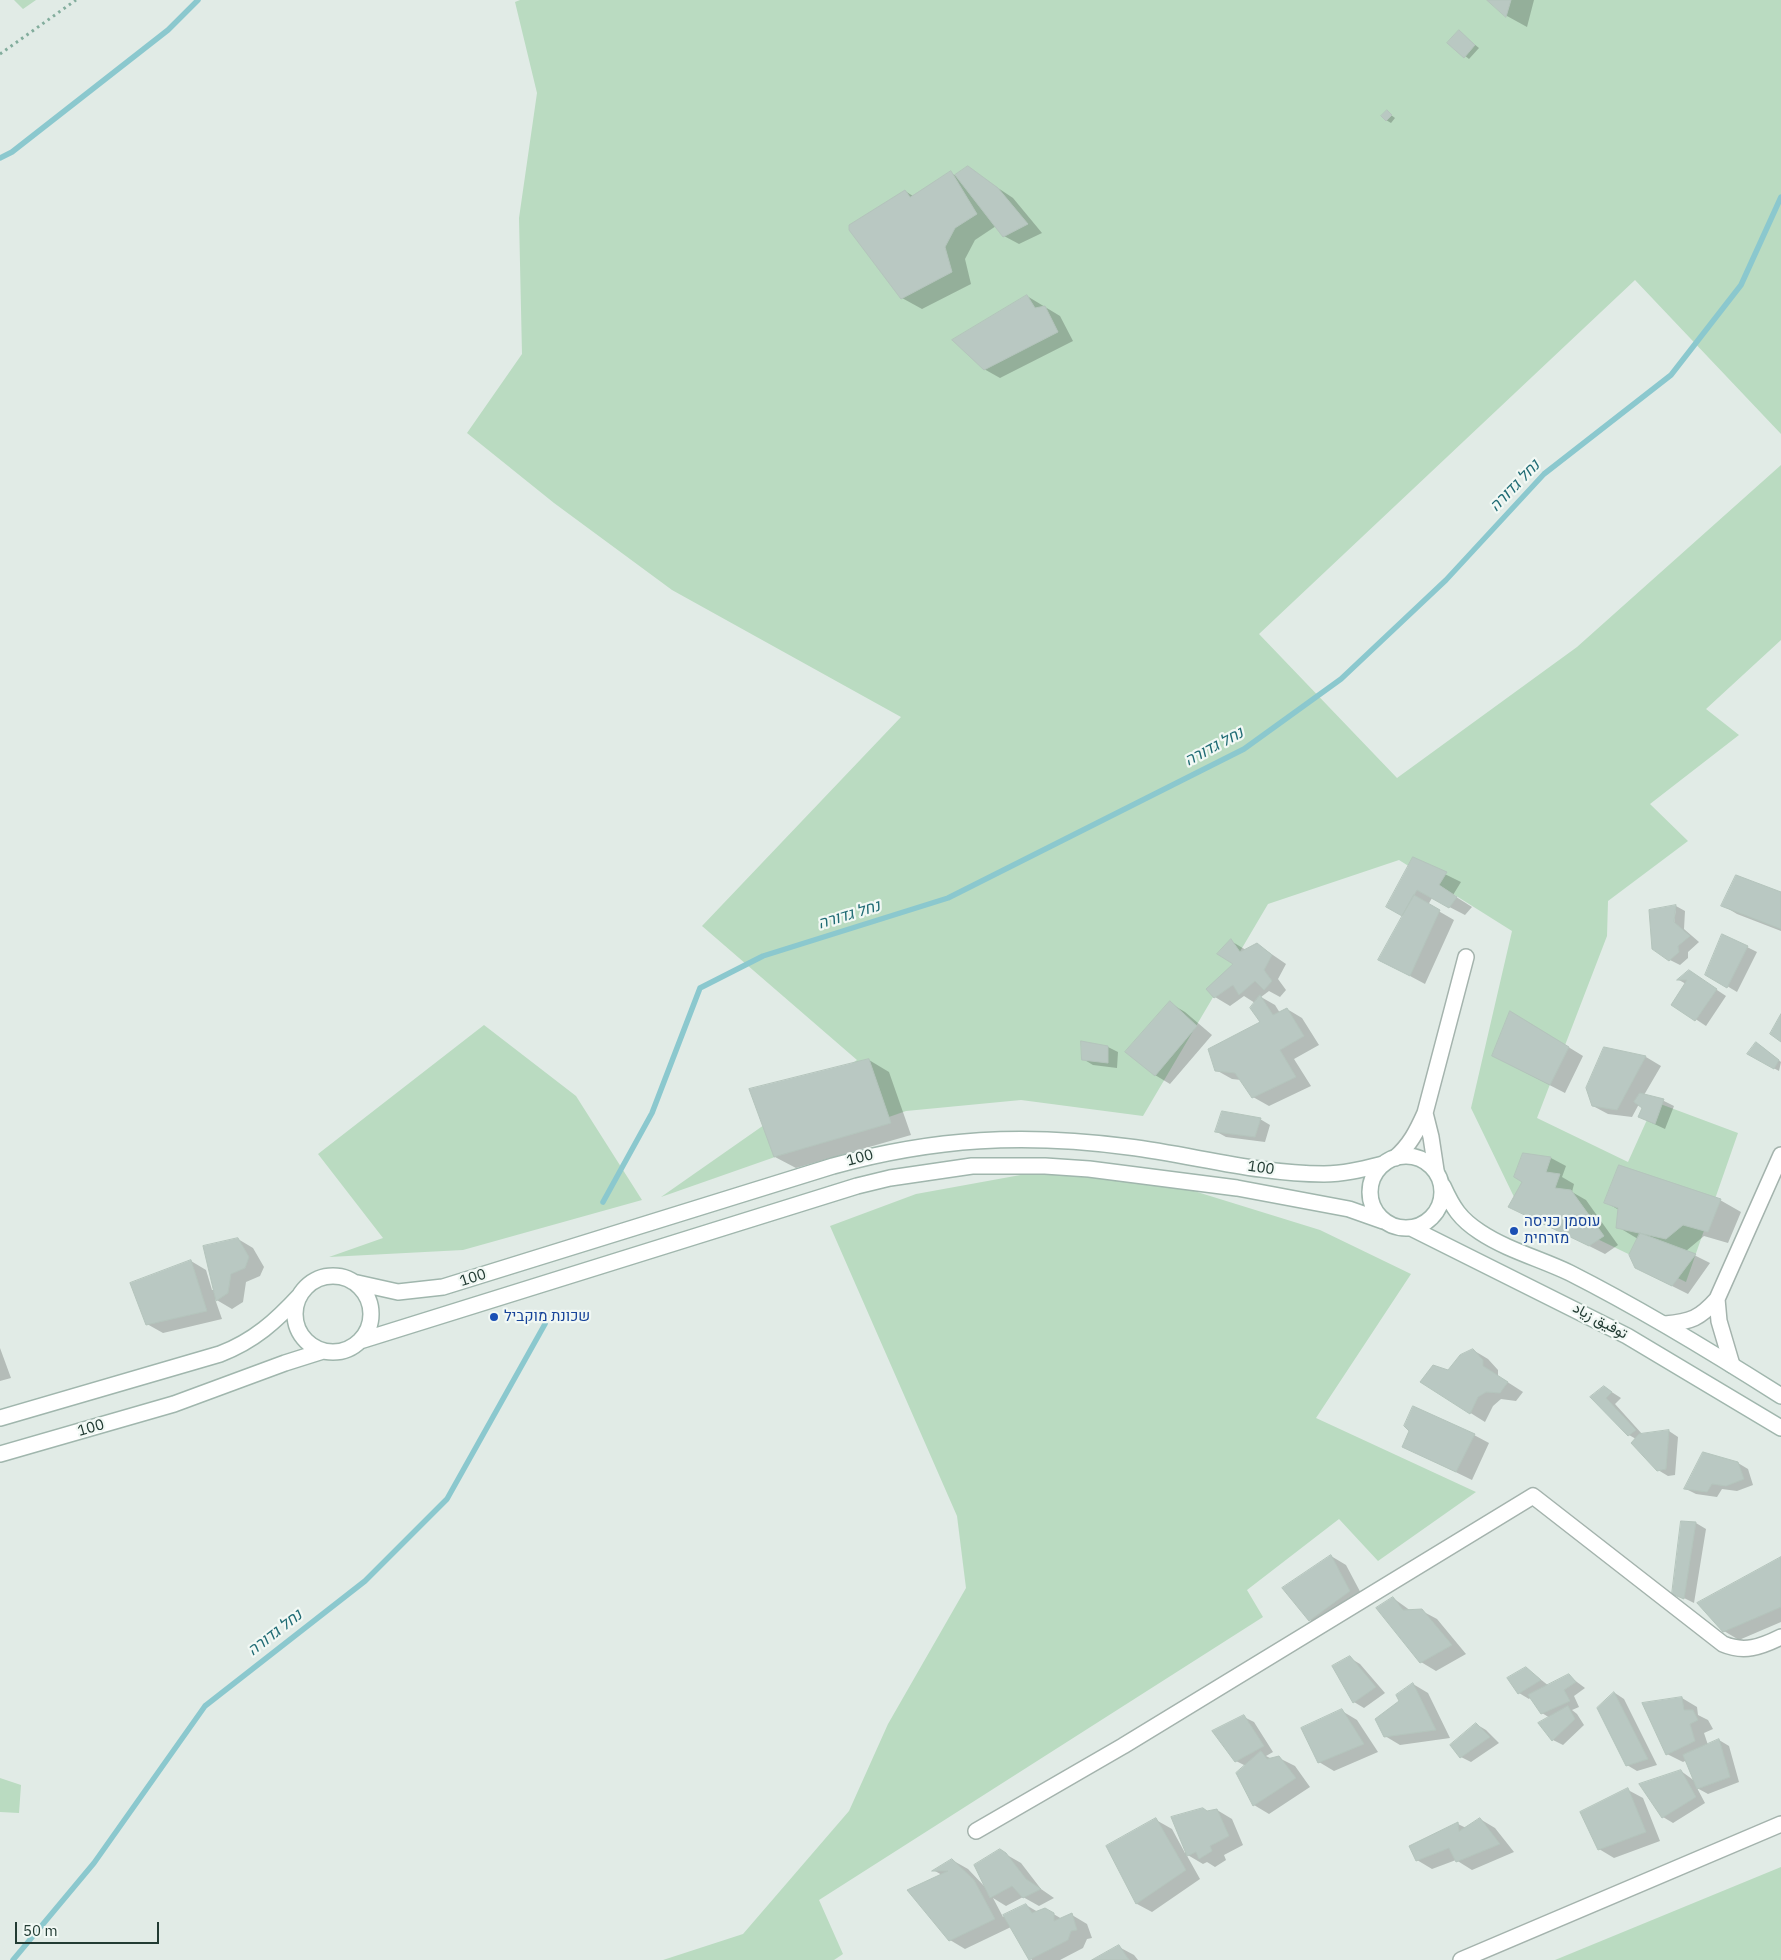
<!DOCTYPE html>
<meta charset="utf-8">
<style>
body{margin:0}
#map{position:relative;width:1781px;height:1960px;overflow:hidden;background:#e1ebe6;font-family:"IBM Plex Sans",sans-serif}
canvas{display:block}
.scale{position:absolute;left:15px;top:1922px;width:144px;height:22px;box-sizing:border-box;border:2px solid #223b33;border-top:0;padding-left:6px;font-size:15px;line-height:18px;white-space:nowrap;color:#223b33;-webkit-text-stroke:4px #f1f8f4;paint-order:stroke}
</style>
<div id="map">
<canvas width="1781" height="1960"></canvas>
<div class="scale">50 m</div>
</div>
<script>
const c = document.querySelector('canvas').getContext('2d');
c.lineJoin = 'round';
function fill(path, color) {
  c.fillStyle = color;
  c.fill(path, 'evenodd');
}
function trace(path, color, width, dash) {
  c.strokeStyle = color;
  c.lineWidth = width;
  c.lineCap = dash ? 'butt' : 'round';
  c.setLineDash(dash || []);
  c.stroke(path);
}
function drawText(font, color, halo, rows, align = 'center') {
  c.font = font + ' "IBM Plex Sans",Vazirmatn,Heebo,sans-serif';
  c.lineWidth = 4.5;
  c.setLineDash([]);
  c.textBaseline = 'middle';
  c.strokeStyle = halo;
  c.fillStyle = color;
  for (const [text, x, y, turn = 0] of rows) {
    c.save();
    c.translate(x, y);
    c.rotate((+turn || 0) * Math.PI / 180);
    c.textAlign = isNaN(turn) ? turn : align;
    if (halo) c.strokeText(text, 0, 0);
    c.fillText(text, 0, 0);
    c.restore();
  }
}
fill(new Path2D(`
 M 14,0 L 36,0 L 23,9 Z
 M 520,0 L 1781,0 L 1781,434 L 1635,280 L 1259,634 L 1397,778 L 1577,647 L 1781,465 L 1781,640 L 1706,709 L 1739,735 L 1650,804 L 1688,841 L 1608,901 L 1607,936 L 1537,1118 L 1628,1162 L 1655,1102 L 1738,1133 L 1686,1282 L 1515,1199 L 1471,1108 L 1512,931 L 1399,860 L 1268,904 L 1143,1116 L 1021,1100 L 906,1111 L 661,1197 L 857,1060 L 702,926 L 901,717 L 672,590 L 554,503 L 467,433 L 522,354 L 519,218 L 537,93 L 515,2 Z
 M 484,1025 L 576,1096 L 642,1200 L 463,1250 L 329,1257 L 383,1238 L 318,1154 Z
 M 1026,1174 L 1139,1174 L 1320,1230 L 1411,1274 L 1316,1418 L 1476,1492 L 1378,1561 L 1339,1519 L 1247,1590 L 1263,1617 L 819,1900 L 843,1954 L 834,1960 L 663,1960 L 743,1934 L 849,1811 L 888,1724 L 966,1588 L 957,1516 L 830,1226 L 916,1194 Z
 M 0,1778 L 21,1785 L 19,1813 L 0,1812 Z
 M 1781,1867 L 1781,1960 L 1555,1960 Z`), '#badbc1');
fill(new Path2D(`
 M 1489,0 L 1534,0 L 1527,27 L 1507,16 Z
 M 1463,35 L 1479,48 L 1469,59 L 1449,43 Z
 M 1387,112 L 1395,118 L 1391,123 L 1386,120 Z
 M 968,168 L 1013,198 L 1042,233 L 1019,244 L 1004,236 L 996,226 L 975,240 L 965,259 L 971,284 L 922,309 L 902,298 L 905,191 L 913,196 L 951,173 L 956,176 Z
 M 1027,296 L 1060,316 L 1073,341 L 1000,378 L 984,369 Z
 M 1414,859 L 1461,882 L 1453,895 L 1472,907 L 1465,915 L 1432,898 L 1428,905 L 1454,920 L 1425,984 L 1395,968 L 1404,916 L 1388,906 Z
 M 1781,893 L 1781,931 L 1737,914 L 1722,905 Z
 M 1676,906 L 1685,911 L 1684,929 L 1699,942 L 1688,952 L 1688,958 L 1680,965 L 1670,960 Z
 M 1231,941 L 1246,950 L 1257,944 L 1286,964 L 1278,979 L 1286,990 L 1280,997 L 1269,991 L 1261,997 L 1275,1005 L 1280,1013 L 1287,1009 L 1302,1018 L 1319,1045 L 1294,1059 L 1311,1086 L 1269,1106 L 1253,1097 L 1241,1080 L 1232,1079 L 1216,1070 L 1262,1022 L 1255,1003 L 1244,996 L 1230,1006 L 1215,997 L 1235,964 Z
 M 1747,947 L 1757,952 L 1737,992 L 1707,974 Z
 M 1699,978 L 1726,996 L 1706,1026 L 1673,1004 L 1686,984 L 1679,980 Z
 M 1170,1003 L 1185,1012 L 1212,1035 L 1170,1084 L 1155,1075 Z
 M 1526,1021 L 1583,1056 L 1565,1093 L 1493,1056 Z
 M 1761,1046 L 1781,1062 L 1779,1071 L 1748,1054 Z
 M 1108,1047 L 1118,1052 L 1117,1068 L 1093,1065 L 1083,1059 Z
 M 1605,1048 L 1646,1057 L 1661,1066 L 1644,1095 L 1664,1101 L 1674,1106 L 1665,1129 L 1639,1117 L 1643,1107 L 1639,1104 L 1632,1117 L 1608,1114 L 1593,1106 Z
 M 869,1060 L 889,1072 L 911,1135 L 796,1168 L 775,1157 Z
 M 1260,1119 L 1270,1125 L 1265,1142 L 1226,1137 L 1217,1132 Z
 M 1551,1158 L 1566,1166 L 1562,1177 L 1574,1184 L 1572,1192 L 1586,1200 L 1618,1245 L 1605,1254 L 1510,1206 Z
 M 1720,1200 L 1741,1212 L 1728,1243 L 1704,1236 L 1686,1251 L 1710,1263 L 1688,1294 L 1636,1268 L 1638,1239 L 1618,1227 L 1619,1210 L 1605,1202 Z
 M 238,1239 L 253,1248 L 264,1267 L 260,1276 L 246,1282 L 243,1302 L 232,1309 L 215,1299 L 222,1319 L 163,1333 L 147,1324 L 191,1261 L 206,1270 L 212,1290 L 214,1290 Z
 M 0,1348 L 11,1378 L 0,1381 Z
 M 1473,1350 L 1488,1359 L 1498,1370 L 1498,1376 L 1523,1392 L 1516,1401 L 1501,1399 L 1493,1406 L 1485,1422 L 1421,1382 L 1449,1372 Z
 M 1604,1387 L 1621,1398 L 1615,1404 L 1643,1435 L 1669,1431 L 1678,1437 L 1675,1475 L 1668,1476 L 1658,1470 L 1636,1439 L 1629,1435 L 1591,1397 Z
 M 1474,1435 L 1489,1443 L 1472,1480 L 1404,1447 Z
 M 1738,1463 L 1748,1469 L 1753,1485 L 1737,1491 L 1722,1489 L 1717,1497 L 1696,1494 L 1686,1489 Z
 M 1682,1522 L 1696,1523 L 1706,1529 L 1694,1603 L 1674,1593 Z
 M 1331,1556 L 1346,1565 L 1364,1599 L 1325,1628 L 1310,1620 Z
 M 1781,1558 L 1781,1622 L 1739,1640 L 1724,1631 Z
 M 1393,1598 L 1411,1611 L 1422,1611 L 1437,1619 L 1466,1654 L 1436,1671 L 1421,1662 Z
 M 1350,1658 L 1360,1664 L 1385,1693 L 1364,1708 L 1354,1702 Z
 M 1526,1668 L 1549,1686 L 1569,1676 L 1585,1688 L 1574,1696 L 1579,1707 L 1572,1710 L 1577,1714 L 1584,1725 L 1563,1745 L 1553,1740 L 1540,1723 L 1550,1718 L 1542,1713 L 1531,1697 L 1529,1699 L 1519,1693 Z
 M 1413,1684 L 1428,1693 L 1450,1738 L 1400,1745 L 1385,1736 L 1401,1701 Z
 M 1615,1693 L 1624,1699 L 1657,1765 L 1637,1771 L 1627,1765 L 1598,1709 Z
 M 1682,1698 L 1697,1707 L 1698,1715 L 1708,1720 L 1713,1729 L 1704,1733 L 1708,1745 L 1719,1740 L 1729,1746 L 1739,1782 L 1708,1794 L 1697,1788 L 1705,1803 L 1673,1823 L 1663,1817 L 1681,1771 L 1696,1782 L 1687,1760 L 1683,1762 L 1667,1754 L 1644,1704 Z
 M 1342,1711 L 1357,1720 L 1378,1752 L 1334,1771 L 1319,1762 Z
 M 1244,1717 L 1254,1722 L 1273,1752 L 1266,1756 L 1272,1759 L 1279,1758 L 1295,1766 L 1310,1787 L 1269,1814 L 1254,1805 L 1246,1766 L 1236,1761 Z
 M 1476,1724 L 1486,1730 L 1499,1743 L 1471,1762 L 1461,1757 Z
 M 1628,1790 L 1643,1798 L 1660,1841 L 1614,1858 L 1599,1849 Z
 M 1217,1810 L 1232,1819 L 1243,1845 L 1224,1855 L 1226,1860 L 1215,1867 L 1207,1862 L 1203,1864 L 1186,1854 L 1200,1879 L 1152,1912 L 1137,1904 L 1108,1847 L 1156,1820 L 1172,1829 L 1185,1853 L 1208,1812 Z
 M 1480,1819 L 1495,1828 L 1514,1852 L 1472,1870 L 1456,1860 L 1432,1869 L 1417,1860 L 1458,1824 L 1466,1828 Z
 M 1000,1851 L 1021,1863 L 1041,1889 L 1054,1898 L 1039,1906 L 1023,1897 L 1006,1906 L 993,1898 L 1003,1917 L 1026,1905 L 1038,1912 L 1045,1909 L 1062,1919 L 1072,1915 L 1087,1924 L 1092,1938 L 1087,1939 L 1083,1948 L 1060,1960 L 1032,1960 L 1011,1927 L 965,1949 L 950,1940 L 942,1875 L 935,1871 L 952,1860 L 968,1869 L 985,1887 Z
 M 1119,1947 L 1134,1955 L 1138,1960 L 1095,1960 Z`), '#0003');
trace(new Path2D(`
 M 0,158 L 12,152 L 168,30 L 198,0
 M 603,1202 L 652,1113 L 700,988 L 763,956 L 948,898 L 1244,749 L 1341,679 L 1446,580 L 1544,474 L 1671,375 L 1741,285 L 1781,197
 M 13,1960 L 94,1863 L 205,1706 L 365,1581 L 447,1499 L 545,1324`), '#8bc8ce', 5.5);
const building = new Path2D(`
 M 1487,0 L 1511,0 L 1506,17 Z
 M 1459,30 L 1475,45 L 1464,58 L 1447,43 Z
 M 1387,110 L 1392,115 L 1386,121 L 1381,116 Z
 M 968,166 L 998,188 L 1028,224 L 1003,237 L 955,175 Z
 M 951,171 L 977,214 L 955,228 L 945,247 L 952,272 L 901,299 L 849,230 L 849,225 L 905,190 L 910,197 Z
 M 1027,295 L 1035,308 L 1045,306 L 1058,332 L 984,370 L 952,340 Z
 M 1413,857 L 1447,872 L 1439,885 L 1457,897 L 1449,908 L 1417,890 L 1402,916 L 1386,907 Z
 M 1736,875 L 1781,892 L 1781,929 L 1721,906 Z
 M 1414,895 L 1440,910 L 1410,976 L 1378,960 Z
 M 1676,905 L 1674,922 L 1690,936 L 1678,946 L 1679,952 L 1669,961 L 1652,949 L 1649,910 Z
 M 1722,934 L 1748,946 L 1727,988 L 1705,975 Z
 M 1231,939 L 1240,952 L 1257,943 L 1272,955 L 1264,970 L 1272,981 L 1264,990 L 1255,981 L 1239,995 L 1233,985 L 1214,998 L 1206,989 L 1233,964 L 1217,954 Z
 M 1689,970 L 1717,989 L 1695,1021 L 1671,1005 L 1687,980 L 1677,980 Z
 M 1260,995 L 1273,1015 L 1287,1008 L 1304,1036 L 1280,1050 L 1296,1077 L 1252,1098 L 1235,1073 L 1215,1071 L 1208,1049 L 1260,1022 L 1250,1008 Z
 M 1170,1001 L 1197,1026 L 1155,1076 L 1125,1052 Z
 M 1510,1011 L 1569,1047 L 1550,1085 L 1492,1056 Z
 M 1781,1014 L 1781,1042 L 1770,1034 Z
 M 1081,1041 L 1108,1046 L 1108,1063 L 1082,1060 Z
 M 1756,1042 L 1779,1060 L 1774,1069 L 1747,1054 Z
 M 1604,1047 L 1646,1056 L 1617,1110 L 1592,1106 L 1586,1088 Z
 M 869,1059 L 891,1123 L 774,1157 L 749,1089 Z
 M 1640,1093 L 1664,1099 L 1655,1124 L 1638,1117 L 1642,1108 L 1634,1102 Z
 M 1222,1111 L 1261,1118 L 1255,1137 L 1215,1132 Z
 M 1523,1153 L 1551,1157 L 1546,1172 L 1560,1174 L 1555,1188 L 1571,1190 L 1604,1236 L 1589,1246 L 1508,1207 L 1522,1182 L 1514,1177 Z
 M 1619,1165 L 1721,1199 L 1708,1232 L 1683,1225 L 1666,1239 L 1616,1228 L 1618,1208 L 1604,1203 Z
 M 1640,1233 L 1696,1254 L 1672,1286 L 1635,1268 L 1629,1255 Z
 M 238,1238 L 249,1257 L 245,1268 L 231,1274 L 228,1293 L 216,1301 L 203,1246 Z
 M 191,1260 L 207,1311 L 146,1325 L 130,1283 Z
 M 1473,1349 L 1483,1360 L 1483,1366 L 1508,1382 L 1500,1393 L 1486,1392 L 1478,1397 L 1470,1414 L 1420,1382 L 1433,1365 L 1448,1370 L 1460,1355 Z
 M 1604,1386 L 1612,1392 L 1606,1398 L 1636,1430 L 1628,1436 L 1590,1397 Z
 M 1413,1406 L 1475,1434 L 1456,1472 L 1402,1447 L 1409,1431 L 1404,1426 Z
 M 1669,1430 L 1666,1469 L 1657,1471 L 1631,1443 L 1639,1434 Z
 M 1703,1452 L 1738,1462 L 1744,1479 L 1726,1486 L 1712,1484 L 1707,1492 L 1684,1489 Z
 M 1681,1521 L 1696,1522 L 1684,1599 L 1672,1594 Z
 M 1331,1555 L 1350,1591 L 1309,1621 L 1282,1588 Z
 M 1781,1557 L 1781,1607 L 1723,1632 L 1697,1603 Z
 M 1393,1597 L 1403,1610 L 1422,1609 L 1452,1645 L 1420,1663 L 1376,1608 Z
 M 1350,1656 L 1376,1687 L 1353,1703 L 1332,1666 Z
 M 1526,1667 L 1541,1680 L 1518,1694 L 1507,1678 Z
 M 1569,1674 L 1576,1682 L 1564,1690 L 1570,1701 L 1541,1714 L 1528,1695 Z
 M 1413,1683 L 1436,1730 L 1384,1737 L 1375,1719 L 1399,1701 L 1396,1695 Z
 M 1614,1692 L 1648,1759 L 1626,1766 L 1597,1708 Z
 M 1682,1697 L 1684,1710 L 1693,1710 L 1698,1720 L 1690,1724 L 1695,1741 L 1666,1755 L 1642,1703 Z
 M 1568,1706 L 1575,1719 L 1552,1741 L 1538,1723 Z
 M 1342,1709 L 1364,1744 L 1318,1763 L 1301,1728 Z
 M 1244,1715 L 1264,1746 L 1235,1762 L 1212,1731 Z
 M 1476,1723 L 1490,1737 L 1460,1758 L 1450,1745 Z
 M 1719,1739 L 1730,1777 L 1697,1789 L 1683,1755 Z
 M 1261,1751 L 1267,1759 L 1279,1756 L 1296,1778 L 1253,1806 L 1236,1773 Z
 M 1681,1770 L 1696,1797 L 1662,1818 L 1639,1784 Z
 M 1628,1788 L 1646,1832 L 1598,1850 L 1580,1812 Z
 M 1203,1808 L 1207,1811 L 1217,1809 L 1229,1836 L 1210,1846 L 1212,1851 L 1199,1859 L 1196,1852 L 1187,1856 L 1171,1817 Z
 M 1156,1818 L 1186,1870 L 1136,1904 L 1106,1846 Z
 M 1480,1818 L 1500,1844 L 1456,1862 L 1449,1848 L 1416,1861 L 1409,1846 L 1458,1822 L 1459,1831 Z
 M 1000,1849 L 1006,1853 L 1026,1879 L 1041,1889 L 1023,1898 L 1012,1886 L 990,1898 L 974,1865 Z
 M 952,1859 L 974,1880 L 995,1919 L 949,1941 L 907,1890 L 948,1871 L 932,1871 Z
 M 1026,1904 L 1032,1913 L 1045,1908 L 1054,1913 L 1054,1921 L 1072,1913 L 1077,1930 L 1071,1931 L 1068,1940 L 1029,1960 L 1003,1915 Z
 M 1119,1945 L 1129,1960 L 1092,1960 Z`);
fill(building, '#b9c8c2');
trace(building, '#b4c4bc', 1);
const minor = new Path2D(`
 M 1425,1113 L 1431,1137 L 1436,1170
 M 1395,1158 C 1410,1145 1417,1131 1425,1113 L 1466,957
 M 1717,1299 L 1719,1321 L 1732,1365
 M 1665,1324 C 1691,1322 1700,1318 1717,1299 L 1781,1155
 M 976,1831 L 1123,1746 L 1533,1496 L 1723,1644 C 1744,1653 1761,1647 1781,1637
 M 1461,1960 L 1781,1824`);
const secondary = new Path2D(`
 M1370 1192a36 36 0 1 1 72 0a36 36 0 1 1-72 0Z
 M 1443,1186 C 1453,1208 1460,1219 1480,1232 C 1507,1250 1541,1259 1570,1273 C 1643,1310 1712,1352 1781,1396
 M 1411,1228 L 1627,1336 L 1781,1428
 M295 1314a38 38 0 1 1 76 0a38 38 0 1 1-76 0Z
 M 353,1282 L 398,1292 L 443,1287 L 833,1166 C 935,1138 1024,1133 1129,1147 C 1193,1155 1258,1174 1324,1174 C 1344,1174 1363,1169 1383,1164
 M 360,1341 L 857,1186 L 890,1178 L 972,1166 L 1045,1166 L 1089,1169 L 1237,1188 L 1349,1209 L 1383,1221
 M 0,1418 L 220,1354 C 254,1341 276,1321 300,1295
 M 0,1454 L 174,1404 L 285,1363 L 323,1351`);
trace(minor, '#a4b3ad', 18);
trace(secondary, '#a0b6ad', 18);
trace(new Path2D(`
 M 0,54 L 76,0`), '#83ad9d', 3, [2.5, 4]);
trace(minor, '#fff', 15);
trace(secondary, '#fff', 15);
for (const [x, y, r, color] of [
 [1514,1231,5,"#1a4fb4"],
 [494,1317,5,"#1a4fb4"]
]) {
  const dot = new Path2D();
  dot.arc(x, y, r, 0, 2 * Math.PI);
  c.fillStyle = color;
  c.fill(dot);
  trace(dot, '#f1f8f4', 2);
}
drawText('15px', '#223b33', '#f1f8f4', [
 ["100",860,1158,-15],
 ["100",1261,1168,8],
 ["100",473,1278,-18],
 ["توفيق زياد",1600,1321,28],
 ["100",91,1428,-16]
]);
drawText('15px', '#164399', '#f1f8f4', [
 ["עוסמן כניסה",1524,1222],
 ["מזרחית",1524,1239],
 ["שכונת מוקביל",504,1317]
], 'left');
drawText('italic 16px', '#1f6b74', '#f1f8f4', [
 ["נחל גדורה",1515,486,-46],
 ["נחל גדורה",1214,747,-28],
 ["נחל גדורה",849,915,-17],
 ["נחל גדורה",275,1633,-38]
]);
</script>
